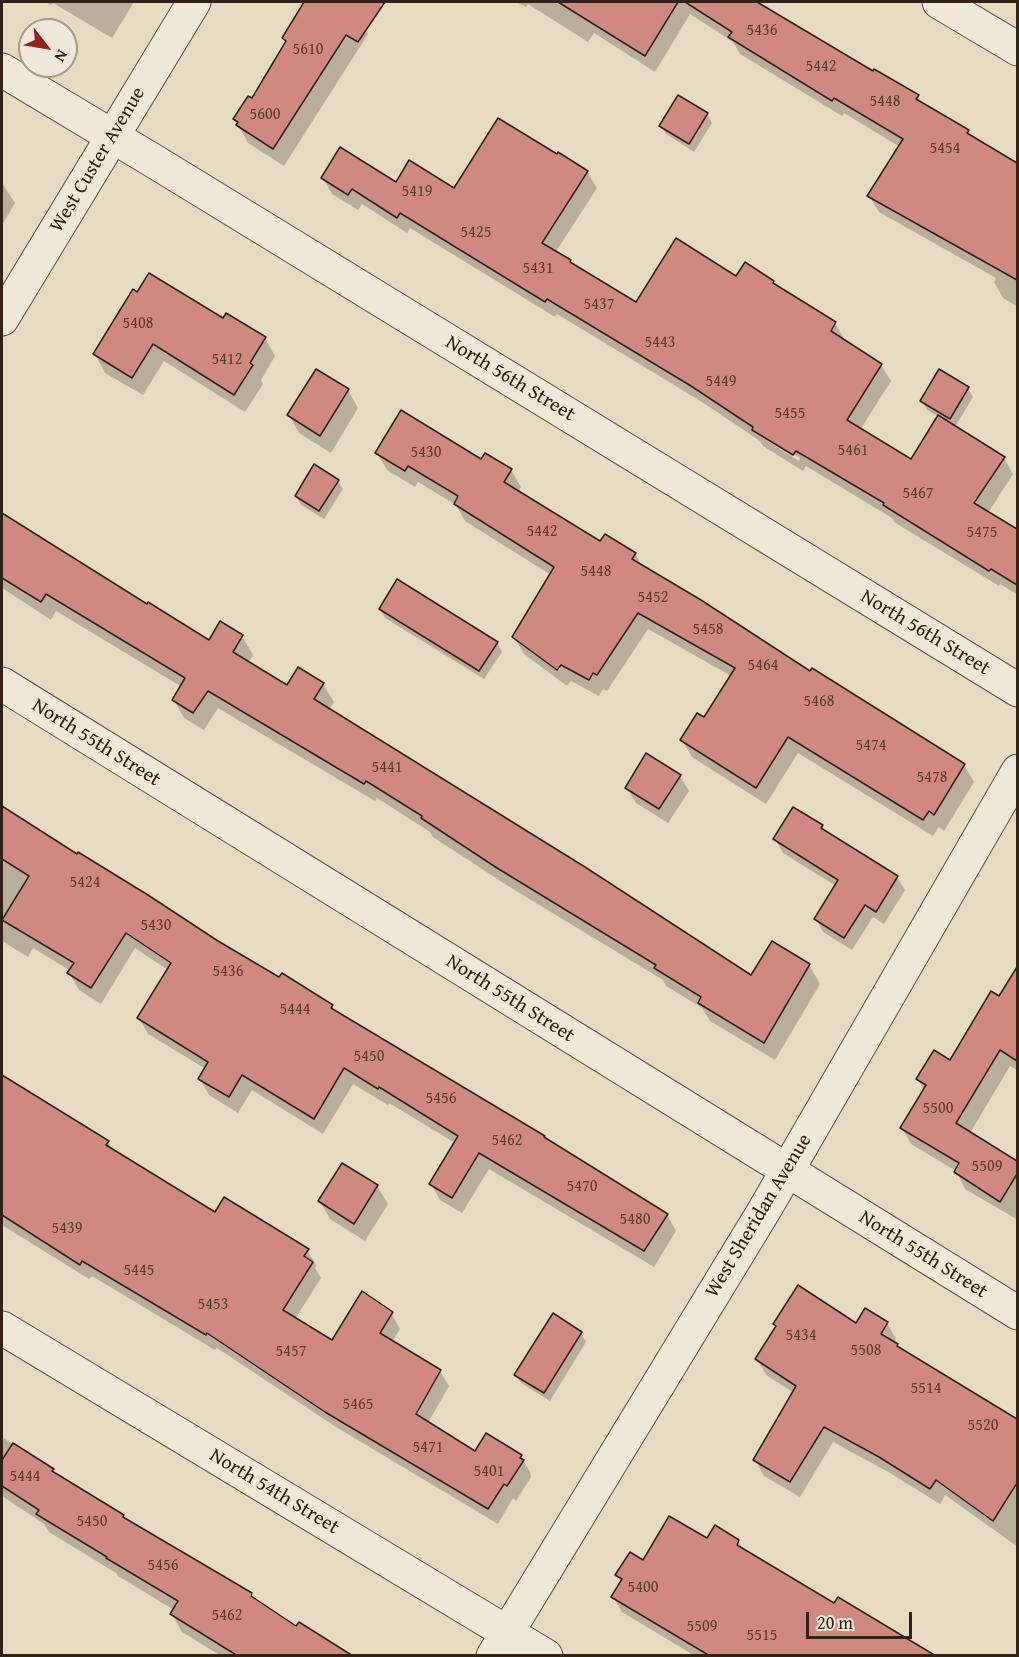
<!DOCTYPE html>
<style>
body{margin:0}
#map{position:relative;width:1019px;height:1657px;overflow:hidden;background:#e6dac1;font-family:"Gentium Book Plus",serif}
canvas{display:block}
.frame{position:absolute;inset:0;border:3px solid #322117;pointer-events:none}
.north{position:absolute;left:18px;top:18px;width:60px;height:60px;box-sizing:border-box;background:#efe7d7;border:2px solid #a3988a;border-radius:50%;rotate:121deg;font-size:16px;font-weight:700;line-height:24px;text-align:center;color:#322117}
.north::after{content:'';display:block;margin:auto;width:21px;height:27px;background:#8f2418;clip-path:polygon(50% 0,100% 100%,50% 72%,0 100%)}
.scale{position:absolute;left:806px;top:1612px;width:106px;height:27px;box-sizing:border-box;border:3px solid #322117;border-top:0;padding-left:8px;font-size:18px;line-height:21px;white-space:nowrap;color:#322117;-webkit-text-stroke:4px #efe7d7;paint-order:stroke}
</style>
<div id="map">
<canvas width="1019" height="1657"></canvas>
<div class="frame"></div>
<div class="north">N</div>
<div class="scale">20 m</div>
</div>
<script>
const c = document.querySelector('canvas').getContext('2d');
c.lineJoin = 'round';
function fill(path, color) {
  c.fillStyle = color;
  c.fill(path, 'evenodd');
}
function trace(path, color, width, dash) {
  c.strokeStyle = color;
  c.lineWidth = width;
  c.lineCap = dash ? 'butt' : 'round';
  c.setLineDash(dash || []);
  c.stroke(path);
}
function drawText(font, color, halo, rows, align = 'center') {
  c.font = font + ' "Gentium Book Plus",serif';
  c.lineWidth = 5;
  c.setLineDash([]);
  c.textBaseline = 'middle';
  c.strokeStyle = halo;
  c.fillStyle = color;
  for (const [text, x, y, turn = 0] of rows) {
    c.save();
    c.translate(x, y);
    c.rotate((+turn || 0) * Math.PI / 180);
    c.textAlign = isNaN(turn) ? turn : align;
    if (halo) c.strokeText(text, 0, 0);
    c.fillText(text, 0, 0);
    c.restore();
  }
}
fill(new Path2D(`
 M 45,2 L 134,2 L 112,38 L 53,3 L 51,5 Z
 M 312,2 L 383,2 L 365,30 L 368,34 L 284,166 L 248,143 L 235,119 L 253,100 Z
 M 516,2 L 754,2 L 874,73 L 918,96 L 922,104 L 968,131 L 971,137 L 1018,164 L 1018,307 L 1003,298 L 994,282 L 996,278 L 879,212 L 869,196 L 900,147 L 844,113 L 842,116 L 740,54 L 733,42 L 690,14 L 655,72 L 594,33 L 588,42 L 528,4 L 526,7 Z
 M 707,114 L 712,123 L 694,152 L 666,134 L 661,126 Z
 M 587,172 L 597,188 L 555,253 L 636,304 L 737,278 L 773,282 L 776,287 L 835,323 L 845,340 L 844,341 L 881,365 L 891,381 L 860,430 L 912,461 L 939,417 L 927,410 L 922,401 L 968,388 L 973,397 L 955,427 L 1004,458 L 1013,474 L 988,513 L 1018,531 L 1018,595 L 1000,584 L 999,586 L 894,522 L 892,518 L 806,466 L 803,471 L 763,446 L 760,441 L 702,402 L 557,314 L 555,317 L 410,228 L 407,233 L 362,204 L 358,210 L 332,194 L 323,178 L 454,190 ZM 752,428 L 800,458 L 799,461 L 755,433 Z
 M 2,183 L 15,203 L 2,225 Z
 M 223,320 L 265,338 L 275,356 L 261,380 L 263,384 L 245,412 L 164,361 L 143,395 L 105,373 L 95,354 Z
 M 348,390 L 358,408 L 331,453 L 299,433 L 289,415 Z
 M 377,453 L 482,461 L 511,470 L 521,487 L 518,492 L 600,544 L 635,554 L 643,568 L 811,673 L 964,765 L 974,782 L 944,831 L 939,827 L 933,836 L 798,753 L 766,804 L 692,757 L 682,740 L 704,719 L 731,676 L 648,629 L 607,691 L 603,689 L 599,696 L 571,681 L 567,686 L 524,654 L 514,637 L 551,575 L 465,521 L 456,505 L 418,482 L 415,487 L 387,470 Z
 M 338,481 L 343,489 L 324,519 L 301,505 L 296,496 Z
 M 2,515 L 147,606 L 209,642 L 221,623 L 242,636 L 253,655 L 248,663 L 287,687 L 323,684 L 334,702 L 329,710 L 751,977 L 772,943 L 809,965 L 820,984 L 775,1060 L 710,1021 L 702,1008 L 666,986 L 663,980 L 508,886 L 433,837 L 430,832 L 377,798 L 375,801 L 218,708 L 204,730 L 184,718 L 174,700 L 182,687 L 56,611 L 51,620 L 2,588 Z
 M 380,609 L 497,643 L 502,652 L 484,679 L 385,618 Z
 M 680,776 L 689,791 L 668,823 L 636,803 L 627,788 Z
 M 2,809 L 217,942 L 280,979 L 332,1006 L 335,1012 L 544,1137 L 546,1140 L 667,1215 L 676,1231 L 654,1267 L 489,1169 L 462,1213 L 440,1200 L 431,1184 L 455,1143 L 389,1103 L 388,1105 L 353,1084 L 323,1134 L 252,1090 L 238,1113 L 209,1095 L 200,1079 L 206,1069 L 148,1034 L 139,1018 L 168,970 L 135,948 L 101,1004 L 79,990 L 69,973 L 71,971 L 33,948 L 28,957 L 2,941 Z
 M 822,826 L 825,832 L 897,877 L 905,890 L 884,924 L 873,917 L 852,950 L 823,932 L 816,919 L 836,886 L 783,853 L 775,839 Z
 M 1018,970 L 1018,1071 L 1010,1066 L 970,1133 L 1018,1163 L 1018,1220 L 965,1189 L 956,1171 L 911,1144 L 902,1128 L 924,1090 L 918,1079 L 950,1062 L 1000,998 Z
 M 9,1082 L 108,1142 L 113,1151 L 215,1214 L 307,1250 L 316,1265 L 315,1268 L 321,1278 L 295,1319 L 333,1342 L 391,1313 L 400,1329 L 392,1342 L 440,1371 L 449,1386 L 428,1423 L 475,1453 L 486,1435 L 521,1456 L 530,1472 L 531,1477 L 516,1501 L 513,1498 L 498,1524 L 336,1427 L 217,1348 L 215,1350 L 92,1276 L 89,1279 L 2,1225 L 2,1094 Z
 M 377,1186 L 388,1204 L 365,1241 L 330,1219 L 320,1201 Z
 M 553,1315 L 581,1333 L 586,1342 L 550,1401 L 521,1383 L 516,1375 Z
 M 887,1323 L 896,1339 L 894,1343 L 899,1349 L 1018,1421 L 1018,1547 L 945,1495 L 940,1504 L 890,1473 L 833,1442 L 800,1497 L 764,1476 L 755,1460 L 794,1393 L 766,1375 L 757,1359 L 857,1325 Z
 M 2,1437 L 53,1470 L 56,1476 L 123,1516 L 125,1520 L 251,1594 L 255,1600 L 297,1628 L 351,1656 L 221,1656 L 182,1632 L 172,1614 L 174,1610 L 118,1576 L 116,1573 L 49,1532 L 44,1524 L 2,1496 Z
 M 708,1540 L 738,1541 L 744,1551 L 835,1605 L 933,1656 L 695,1656 L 622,1612 L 613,1597 L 622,1583 L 617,1575 L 644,1562 Z`), '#0003');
const building = new Path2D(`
 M 304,2 L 385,2 L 358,42 L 346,35 L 273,149 L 236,125 L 238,122 L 233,119 L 248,96 L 252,98 L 286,41 L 282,38 Z
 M 558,2 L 678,2 L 645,56 Z
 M 685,2 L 757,2 L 873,71 L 874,69 L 919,95 L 916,99 L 969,130 L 967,133 L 1017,163 L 1017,280 L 867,196 L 903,139 L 834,98 L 832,101 L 728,37 L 732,32 Z
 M 678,95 L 708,113 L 689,144 L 659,126 Z
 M 498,118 L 557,154 L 558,152 L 588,171 L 542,243 L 571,260 L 570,262 L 636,302 L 676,238 L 736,276 L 745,262 L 774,281 L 773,283 L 836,322 L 831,331 L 882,364 L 847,420 L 911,459 L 938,415 L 1005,457 L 974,503 L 1017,529 L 1017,585 L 991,569 L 989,571 L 883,505 L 884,503 L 796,451 L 793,455 L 752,430 L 753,427 L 691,386 L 547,299 L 545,302 L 400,213 L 397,218 L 352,189 L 348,195 L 321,178 L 340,147 L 396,182 L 409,160 L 454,188 Z
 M 149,273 L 223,318 L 226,313 L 266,337 L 250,363 L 253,365 L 234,395 L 153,344 L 132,378 L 93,354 L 133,289 L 137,292 Z
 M 316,369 L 349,389 L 320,436 L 287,415 Z
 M 939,369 L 969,387 L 950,419 L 920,401 Z
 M 401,410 L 481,459 L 485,453 L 512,469 L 504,482 L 600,541 L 605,534 L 636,553 L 632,559 L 701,600 L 810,671 L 812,668 L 965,764 L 934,815 L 929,811 L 923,820 L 788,737 L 756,788 L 680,740 L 697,713 L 704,717 L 735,668 L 638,613 L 597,675 L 593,673 L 589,680 L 561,665 L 557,670 L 512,637 L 554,567 L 454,504 L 458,496 L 408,466 L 405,471 L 375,453 Z
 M 314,464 L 339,480 L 319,511 L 295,496 Z
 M 2,513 L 147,604 L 148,602 L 209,640 L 220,621 L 243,635 L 233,652 L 287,685 L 298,667 L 324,683 L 314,699 L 585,867 L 751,975 L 772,941 L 810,964 L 764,1043 L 698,1003 L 701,997 L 654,968 L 656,965 L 497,868 L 421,818 L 422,816 L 366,781 L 364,784 L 208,691 L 193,713 L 172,700 L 185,678 L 46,594 L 41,602 L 2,578 Z
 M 397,579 L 498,642 L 479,671 L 379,609 Z
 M 646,753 L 681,775 L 659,809 L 625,788 Z
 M 2,806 L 77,854 L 78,852 L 148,895 L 218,941 L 279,977 L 282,973 L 333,1005 L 331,1008 L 545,1136 L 544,1137 L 668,1214 L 644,1251 L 479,1153 L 452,1198 L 429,1184 L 458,1136 L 379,1087 L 378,1089 L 344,1068 L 314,1119 L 242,1075 L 229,1097 L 198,1079 L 208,1062 L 137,1018 L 171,963 L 126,933 L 91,988 L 67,973 L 74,963 L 2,920 L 29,876 L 2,859 Z
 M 793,807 L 823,825 L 821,828 L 898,876 L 876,912 L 865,905 L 844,938 L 814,919 L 838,880 L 773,839 Z
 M 1017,967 L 1017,1061 L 1000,1050 L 956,1123 L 1017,1161 L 1017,1174 L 1000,1202 L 954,1172 L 959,1163 L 900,1128 L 926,1085 L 916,1079 L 934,1050 L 950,1060 L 991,991 L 999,996 Z
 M 2,1075 L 109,1141 L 106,1145 L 215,1212 L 224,1197 L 309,1249 L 304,1256 L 313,1262 L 283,1310 L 332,1340 L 362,1291 L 393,1312 L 380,1333 L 441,1370 L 416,1414 L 475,1451 L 486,1433 L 522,1455 L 520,1458 L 524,1460 L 507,1486 L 504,1484 L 488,1509 L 325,1412 L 207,1333 L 206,1335 L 82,1261 L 80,1265 L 2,1215 Z
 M 342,1163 L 378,1185 L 354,1224 L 318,1201 Z
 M 798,1285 L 856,1323 L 865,1308 L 888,1322 L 881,1334 L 898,1344 L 897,1346 L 1017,1419 L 1017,1483 L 993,1521 L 936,1480 L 930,1489 L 879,1457 L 824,1427 L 790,1482 L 753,1460 L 796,1386 L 755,1359 L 776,1326 L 773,1324 Z
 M 553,1313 L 582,1332 L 544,1393 L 514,1375 Z
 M 13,1443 L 54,1469 L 52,1471 L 124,1515 L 123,1517 L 252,1593 L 251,1596 L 296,1626 L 299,1622 L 353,1656 L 238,1656 L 170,1614 L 178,1601 L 106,1558 L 107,1557 L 36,1514 L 39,1510 L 2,1486 L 2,1460 Z
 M 669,1516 L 707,1538 L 715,1525 L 739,1540 L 737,1545 L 834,1603 L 838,1597 L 936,1656 L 710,1656 L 611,1597 L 622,1579 L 615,1575 L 630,1552 L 643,1560 Z`);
fill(building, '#d08980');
trace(building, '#322117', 1.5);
const minor = new Path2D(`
 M 939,2 L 1018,49
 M 2,70 L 157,163 L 1018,690
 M 2,319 L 194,2
 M 2,684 L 1018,1313
 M 2,1328 L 546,1656
 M 493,1656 L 765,1209 L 1018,771`);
trace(minor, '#5f4f42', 35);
trace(minor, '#efe7d7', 33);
drawText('16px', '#5a3b31', null, [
 ["5436",762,31],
 ["5610",308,50],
 ["5442",821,67],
 ["5448",885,102],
 ["5600",265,115],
 ["5454",945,149],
 ["5419",417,192],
 ["5425",476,233],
 ["5431",538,269],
 ["5437",599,305],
 ["5408",138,324],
 ["5443",660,343],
 ["5412",227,360],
 ["5449",721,382],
 ["5455",790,414],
 ["5461",853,451],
 ["5430",426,453],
 ["5467",918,494],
 ["5442",542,532],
 ["5475",982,533],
 ["5448",596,572],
 ["5452",653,598],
 ["5458",708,630],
 ["5464",763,666],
 ["5468",819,702],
 ["5474",871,746],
 ["5441",387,768],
 ["5478",932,778],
 ["5424",85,883],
 ["5430",156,926],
 ["5436",228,972],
 ["5444",295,1010],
 ["5450",369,1057],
 ["5456",441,1099],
 ["5500",938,1109],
 ["5462",507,1141],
 ["5509",987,1167],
 ["5470",582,1187],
 ["5480",635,1220],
 ["5439",67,1229],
 ["5445",139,1271],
 ["5453",213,1305],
 ["5434",801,1336],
 ["5508",866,1351],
 ["5457",291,1352],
 ["5514",926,1389],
 ["5465",358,1405],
 ["5520",983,1426],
 ["5471",428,1448],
 ["5401",489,1472],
 ["5444",25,1477],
 ["5450",92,1522],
 ["5456",163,1566],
 ["5400",643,1588],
 ["5462",227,1616],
 ["5509",702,1627],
 ["5515",762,1636]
]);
drawText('20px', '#322117', '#efe7d7', [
 ["West Custer Avenue",98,160,-59],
 ["North 56th Street",510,379,31],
 ["North 56th Street",925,633,31],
 ["North 55th Street",96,743,32],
 ["North 55th Street",510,999,32],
 ["West Sheridan Avenue",759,1216,-59],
 ["North 55th Street",923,1255,32],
 ["North 54th Street",274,1492,31]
]);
</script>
